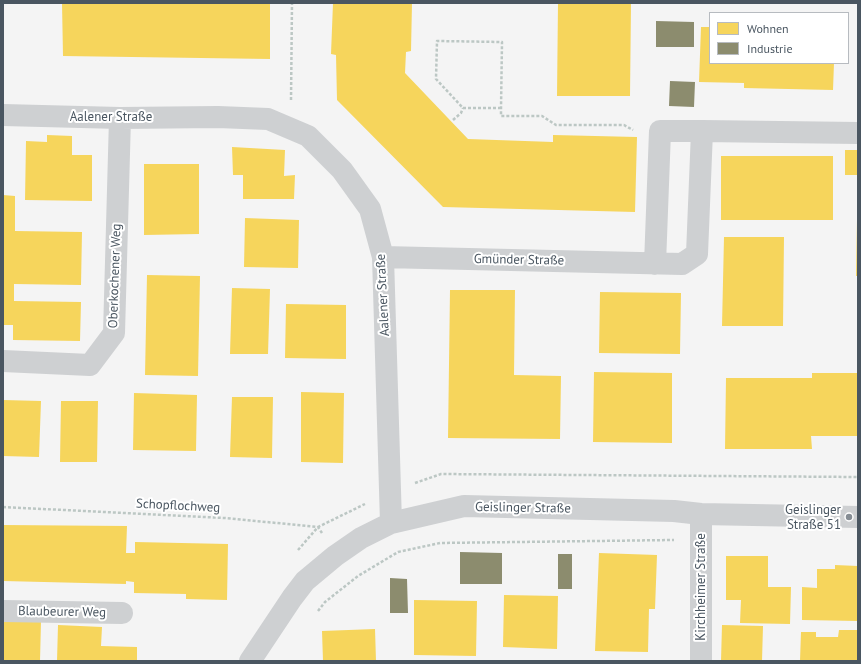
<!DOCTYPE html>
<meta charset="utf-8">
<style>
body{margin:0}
#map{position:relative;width:861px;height:664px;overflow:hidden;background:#f4f4f4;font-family:"PT Sans",sans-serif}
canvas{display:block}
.frame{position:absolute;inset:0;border:4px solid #4a5661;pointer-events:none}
.legend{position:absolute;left:709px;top:12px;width:140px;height:52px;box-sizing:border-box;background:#fff;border:1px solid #b7bbc0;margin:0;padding:5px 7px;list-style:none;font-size:12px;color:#4a5661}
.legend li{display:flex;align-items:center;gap:8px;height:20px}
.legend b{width:20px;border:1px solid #b7bbc0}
</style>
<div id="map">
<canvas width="861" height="664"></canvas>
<div class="frame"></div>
<ul class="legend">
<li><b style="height:11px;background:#f6d55c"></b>Wohnen</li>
<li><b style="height:11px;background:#8c8c6e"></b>Industrie</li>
</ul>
</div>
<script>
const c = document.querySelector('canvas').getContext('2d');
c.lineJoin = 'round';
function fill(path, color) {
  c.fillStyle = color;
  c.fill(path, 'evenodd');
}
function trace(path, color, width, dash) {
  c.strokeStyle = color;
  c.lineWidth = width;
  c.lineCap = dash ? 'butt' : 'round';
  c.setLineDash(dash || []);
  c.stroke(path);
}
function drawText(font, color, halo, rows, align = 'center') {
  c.font = font + ' "PT Sans",sans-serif';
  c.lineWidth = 4;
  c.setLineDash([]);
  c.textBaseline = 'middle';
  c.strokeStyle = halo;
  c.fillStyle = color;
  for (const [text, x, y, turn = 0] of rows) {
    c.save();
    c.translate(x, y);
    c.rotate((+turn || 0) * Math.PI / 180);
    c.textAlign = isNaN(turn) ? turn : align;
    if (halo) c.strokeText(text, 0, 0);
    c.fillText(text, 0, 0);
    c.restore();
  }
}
fill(new Path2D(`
 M 62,3 L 270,3 L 270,59 L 63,56 Z
 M 333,3 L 412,3 L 411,51 L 406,52 L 405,73 L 468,139 L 553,142 L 553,135 L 637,137 L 635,212 L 443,207 L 337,100 L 336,55 L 331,54 Z
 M 558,3 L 631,3 L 630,96 L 557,96 Z
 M 701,27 L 710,27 L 710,63 L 834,63 L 833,90 L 744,88 L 744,83 L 699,82 Z
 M 47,135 L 72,136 L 72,155 L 92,155 L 92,201 L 25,200 L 26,141 L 47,142 Z
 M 232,147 L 285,150 L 284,176 L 295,175 L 294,199 L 243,199 L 243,175 L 233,175 Z
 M 845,150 L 858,150 L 858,175 L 845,175 Z
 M 721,156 L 833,156 L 833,220 L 721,220 Z
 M 144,164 L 199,164 L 199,234 L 144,235 Z
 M 3,195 L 15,196 L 15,231 L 82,232 L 81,285 L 14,284 L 14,301 L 81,302 L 80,341 L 13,340 L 13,325 L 3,325 Z
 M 245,218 L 299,220 L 298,268 L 244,267 Z
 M 857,220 L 858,220 L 858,276 L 856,276 Z
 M 724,237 L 784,237 L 783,326 L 722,326 Z
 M 147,275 L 200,276 L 198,376 L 145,375 Z
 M 232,288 L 270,289 L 268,354 L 230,354 Z
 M 450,290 L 515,290 L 514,375 L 561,376 L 560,439 L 448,438 Z
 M 600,292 L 681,293 L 680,354 L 599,353 Z
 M 286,304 L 346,305 L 346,359 L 285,358 Z
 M 594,372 L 672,373 L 672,443 L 593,442 Z
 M 812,373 L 858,373 L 858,436 L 811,436 L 812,449 L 725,449 L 726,378 L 812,378 Z
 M 301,392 L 344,393 L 343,463 L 301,462 Z
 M 134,393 L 197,395 L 196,451 L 133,450 Z
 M 232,397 L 273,397 L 272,458 L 230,457 Z
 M 3,400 L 41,401 L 39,457 L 3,456 Z
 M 61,401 L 98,401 L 97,462 L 60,462 Z
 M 3,525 L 127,526 L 126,553 L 135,553 L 135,542 L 228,544 L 227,600 L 186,599 L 186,594 L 134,593 L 134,582 L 126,581 L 126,584 L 3,581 Z
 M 599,553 L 657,555 L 655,609 L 649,609 L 648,652 L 595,651 Z
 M 726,556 L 768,556 L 768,587 L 791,587 L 790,624 L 740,623 L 741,600 L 726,600 Z
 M 835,565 L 858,566 L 858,621 L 802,620 L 802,587 L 817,588 L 817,569 L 835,569 Z
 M 504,595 L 558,596 L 557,649 L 503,647 Z
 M 414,600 L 477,601 L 476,656 L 414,655 Z
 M 3,620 L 41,621 L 40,661 L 3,661 Z
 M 58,625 L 102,627 L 101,646 L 137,647 L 137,661 L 57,661 Z
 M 722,625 L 763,626 L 762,661 L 721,661 Z
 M 375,629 L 376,661 L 323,661 L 322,631 Z
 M 839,630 L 858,630 L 858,661 L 800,661 L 801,632 L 816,632 L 816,637 L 838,637 Z`), '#f6d55c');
fill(new Path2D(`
 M 656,21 L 694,22 L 694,47 L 656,47 Z
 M 670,81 L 695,82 L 694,107 L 669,106 Z
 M 460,552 L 502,553 L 502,584 L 460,584 Z
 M 558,554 L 572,554 L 572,589 L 558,589 Z
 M 390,578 L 407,579 L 408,613 L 390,613 Z`), '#8c8c6e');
trace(new Path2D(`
 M 291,100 L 292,3
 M 501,108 L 463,108 L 436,79 L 437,41 L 502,42 L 501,108 L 501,116 L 542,116 L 556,125 L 624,125 L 633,130
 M 453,120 L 461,113 L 463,108
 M 415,483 L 441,474 L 858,477
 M 3,507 L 225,518 L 318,527 L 322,533
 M 298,550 L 318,527 L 365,504
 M 318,611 L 325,602 L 358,576 L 398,552 L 440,543 L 674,540`), '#bcc7c4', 2.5, [3, 2]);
trace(new Path2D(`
 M 3,115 L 120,118 L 218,117 L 268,119 L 308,136 L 342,170 L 370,209 L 383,257 L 391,523
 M 383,257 L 682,264 L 697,254 L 702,131 L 858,133
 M 655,264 L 660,131 L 702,131
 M 3,361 L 90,365 L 114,333 L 120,118
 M 701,514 L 701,661
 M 3,611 L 122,613
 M 250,661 L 292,598 L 305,581 L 335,556 L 361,538 L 391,523 L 464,506 L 674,511 L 701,514 L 858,517`), '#ced0d2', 22);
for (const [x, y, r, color] of [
 [849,517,4,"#868d94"]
]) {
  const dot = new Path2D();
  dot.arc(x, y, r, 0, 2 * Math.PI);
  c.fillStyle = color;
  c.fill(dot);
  trace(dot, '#fff', 1.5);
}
drawText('13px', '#4a5661', '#fff', [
 ["Aalener Straße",111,117],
 ["Gmünder Straße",519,260,1],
 ["Oberkochener Weg",115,276,-88],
 ["Aalener Straße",383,295,-93],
 ["Schopflochweg",178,506,3],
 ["Geislinger Straße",523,508,1],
 ["Kirchheimer Straße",701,587,-90],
 ["Blaubeurer Weg",62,612,1]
]);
drawText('13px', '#4a5661', '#fff', [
 ["Geislinger",841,510],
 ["Straße 51",841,525]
], 'right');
</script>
